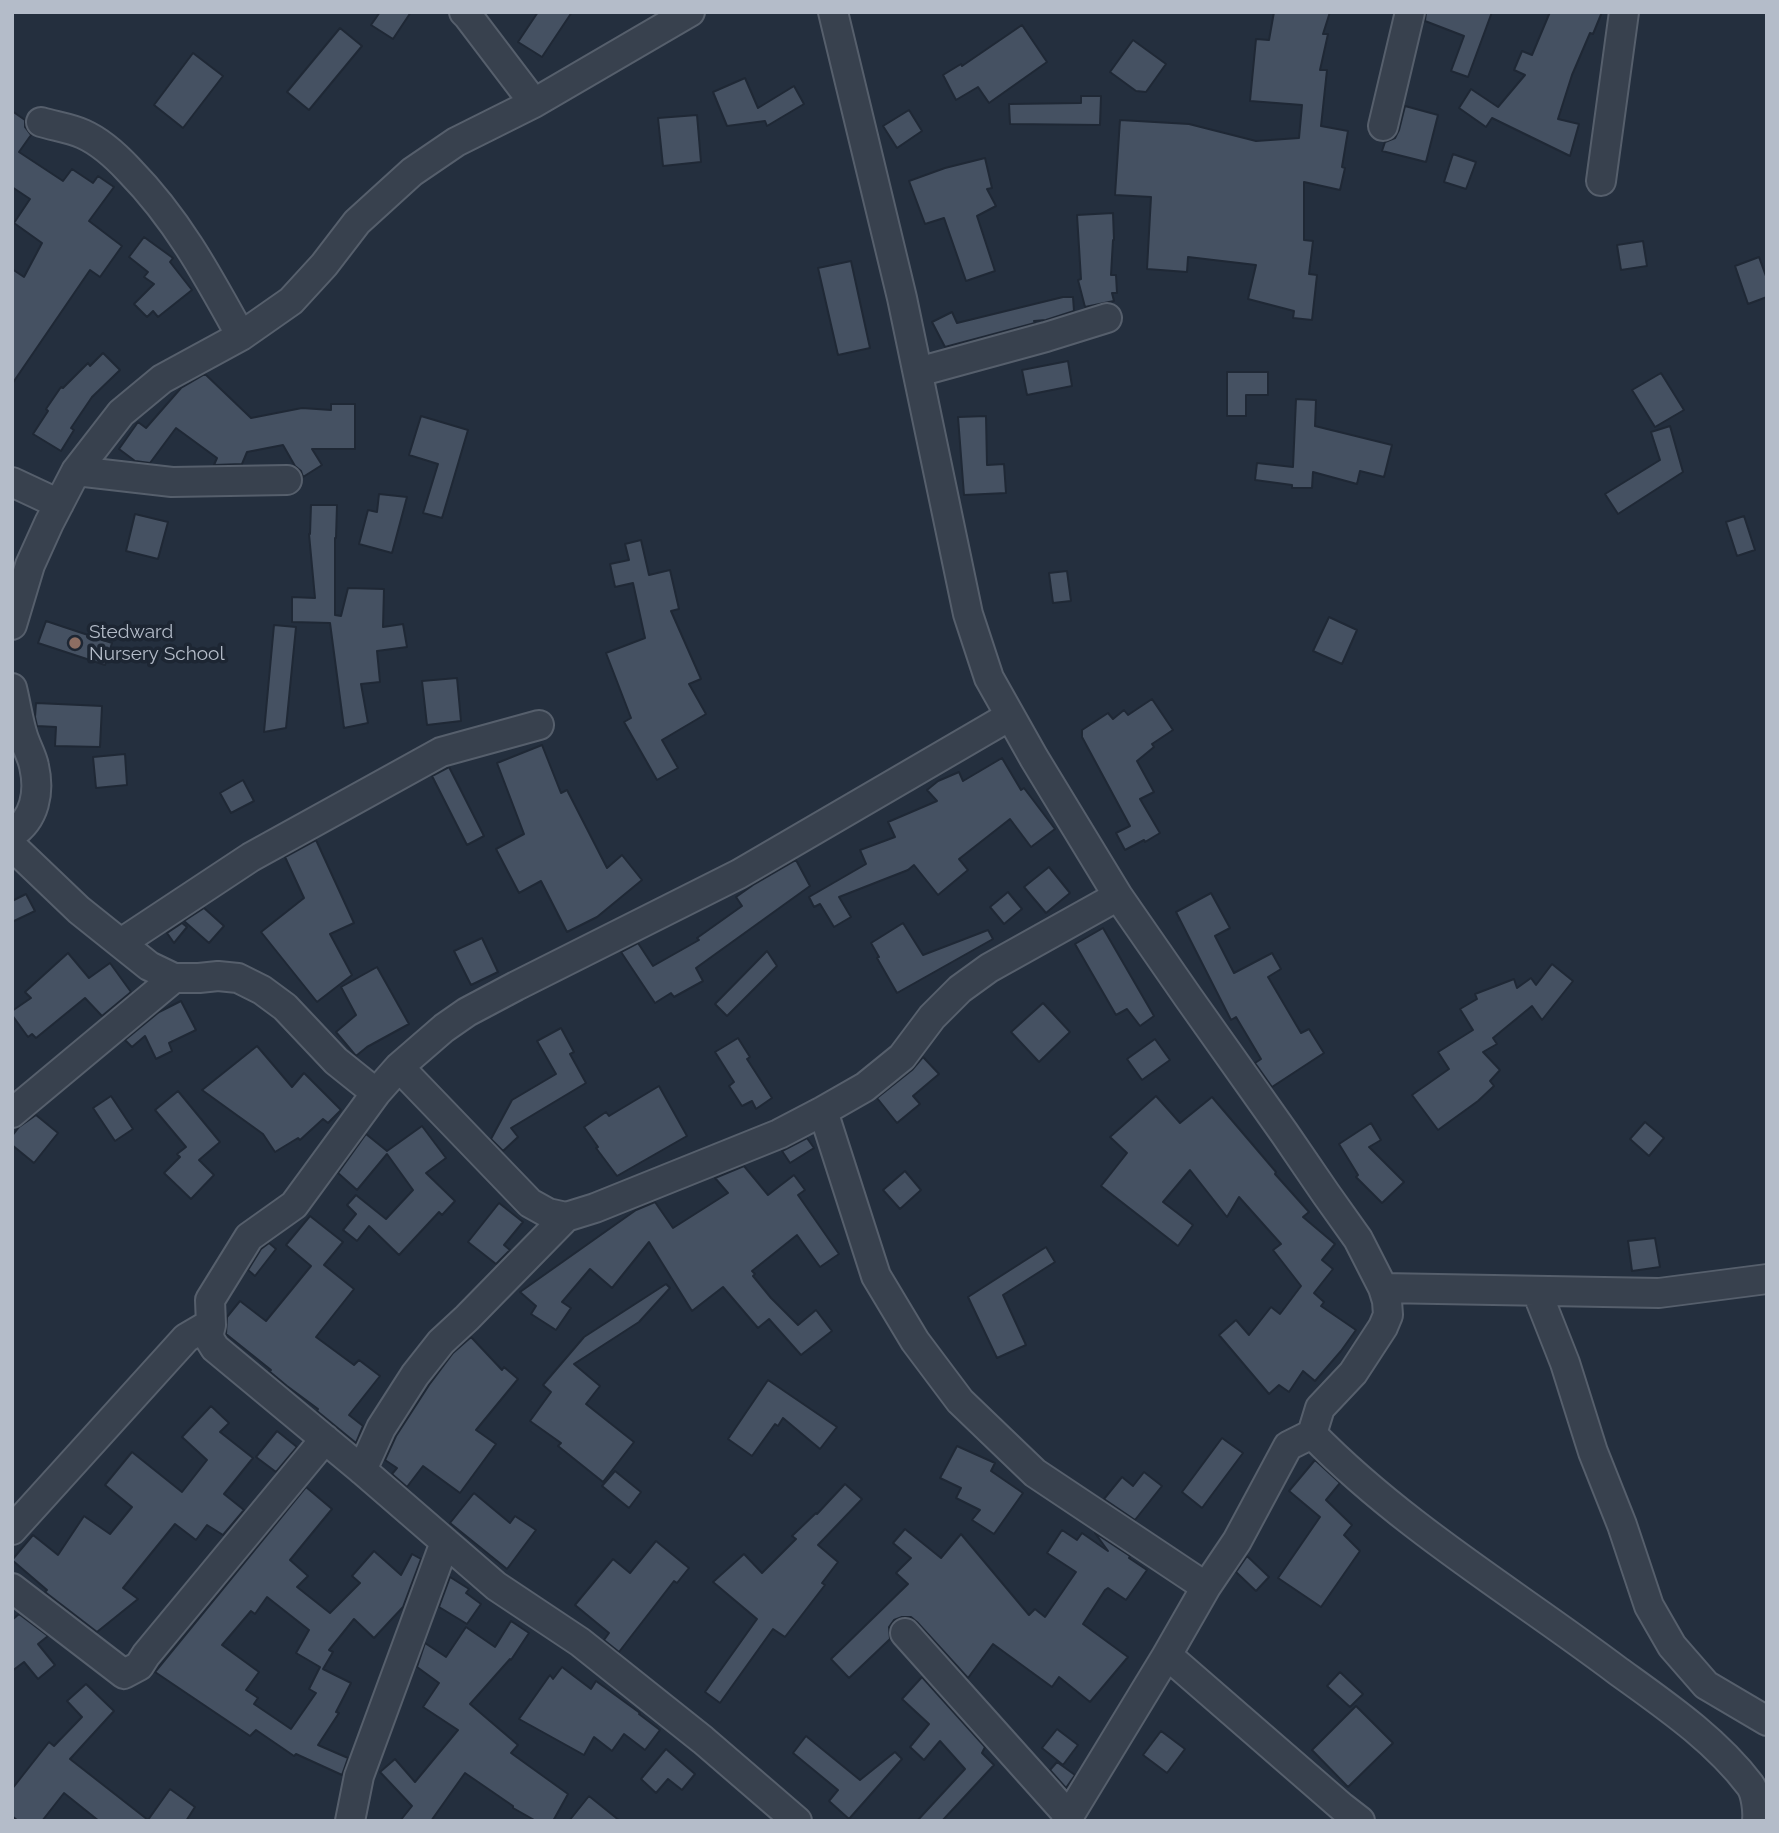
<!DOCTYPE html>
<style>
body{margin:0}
#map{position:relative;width:1779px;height:1833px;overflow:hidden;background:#242f3e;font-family:Raleway,sans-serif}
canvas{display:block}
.frame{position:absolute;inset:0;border:14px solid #b4bcc9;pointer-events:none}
</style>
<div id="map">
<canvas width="1779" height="1833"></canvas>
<div class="frame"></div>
</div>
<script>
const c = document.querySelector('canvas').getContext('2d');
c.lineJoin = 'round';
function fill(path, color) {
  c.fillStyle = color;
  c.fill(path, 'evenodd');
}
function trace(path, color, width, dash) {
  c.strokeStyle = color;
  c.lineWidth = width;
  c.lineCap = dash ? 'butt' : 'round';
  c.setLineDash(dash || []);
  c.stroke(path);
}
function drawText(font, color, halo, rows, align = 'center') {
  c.font = font + ' Raleway,sans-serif';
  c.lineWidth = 7;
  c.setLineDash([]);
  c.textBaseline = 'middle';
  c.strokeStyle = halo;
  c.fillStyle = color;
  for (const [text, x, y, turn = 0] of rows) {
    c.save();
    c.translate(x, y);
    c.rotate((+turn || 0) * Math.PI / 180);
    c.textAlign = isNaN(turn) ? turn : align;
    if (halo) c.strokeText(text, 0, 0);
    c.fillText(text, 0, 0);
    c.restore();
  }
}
const building = new Path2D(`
 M 380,12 L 411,12 L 393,39 L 371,25 Z
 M 538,12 L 572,12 L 542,57 L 518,42 Z
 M 1274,12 L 1330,12 L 1323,34 L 1328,34 L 1320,70 L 1327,70 L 1321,126 L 1348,131 L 1342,167 L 1345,168 L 1340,190 L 1304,182 L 1304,240 L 1313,241 L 1309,274 L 1317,275 L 1312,320 L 1293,318 L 1294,311 L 1248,299 L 1256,265 L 1188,257 L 1187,272 L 1147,269 L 1151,197 L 1115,195 L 1120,120 L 1189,124 L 1256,141 L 1299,138 L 1302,105 L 1250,101 L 1256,39 L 1269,40 Z
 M 1426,12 L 1492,12 L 1468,77 L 1451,71 L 1464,36 L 1425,21 Z
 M 1550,12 L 1602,12 L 1593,34 L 1590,33 L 1572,75 L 1558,119 L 1579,124 L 1570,156 L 1492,118 L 1486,127 L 1459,108 L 1471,89 L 1498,107 L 1525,75 L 1514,70 L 1522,51 L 1532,55 Z
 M 1022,25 L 1047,62 L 989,103 L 978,87 L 956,100 L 943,75 L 961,64 L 962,66 Z
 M 340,28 L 362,46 L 309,110 L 287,92 Z
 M 1133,40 L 1166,64 L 1146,92 L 1136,91 L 1110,72 Z
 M 193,53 L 223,76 L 183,128 L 154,105 Z
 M 745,78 L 758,108 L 794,86 L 804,104 L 767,126 L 765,121 L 727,126 L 713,92 Z
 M 1081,96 L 1101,96 L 1100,125 L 1010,124 L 1009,104 L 1081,103 Z
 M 1405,106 L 1438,115 L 1426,162 L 1382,151 L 1385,142 L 1395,138 L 1399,130 Z
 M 909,110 L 922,131 L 897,148 L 883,126 Z
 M 12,111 L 25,120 L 25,127 L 31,135 L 19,152 L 63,181 L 72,169 L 93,183 L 98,176 L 114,187 L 89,221 L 122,246 L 100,277 L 90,270 L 12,384 L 12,269 L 24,277 L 42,243 L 14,223 L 30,199 L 12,187 Z
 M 697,115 L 701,162 L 663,166 L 658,118 Z
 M 1453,154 L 1476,162 L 1466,189 L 1444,182 Z
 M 985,158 L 992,188 L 987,189 L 996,206 L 977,216 L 995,271 L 966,281 L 944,218 L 925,224 L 909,181 L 945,168 Z
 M 1113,213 L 1114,240 L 1113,240 L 1111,275 L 1116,275 L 1117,293 L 1112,293 L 1114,301 L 1085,307 L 1078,280 L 1081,279 L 1077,215 Z
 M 144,237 L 173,258 L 170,262 L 192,290 L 158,317 L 153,311 L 147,317 L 134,304 L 154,284 L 144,277 L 148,272 L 129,257 Z
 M 1643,241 L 1647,266 L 1621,270 L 1617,245 Z
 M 1759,257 L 1767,279 L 1767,297 L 1748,304 L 1735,266 Z
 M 851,261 L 870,348 L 838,355 L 818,268 Z
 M 1063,297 L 1073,297 L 1074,311 L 1046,320 L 1034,321 L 1035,323 L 945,347 L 932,322 L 952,312 L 957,323 Z
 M 103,353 L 120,370 L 92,397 L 71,428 L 74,430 L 61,451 L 33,434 L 48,411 L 46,409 L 61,387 L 63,388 L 88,363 L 90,366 Z
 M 1068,361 L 1072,386 L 1027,395 L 1022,370 Z
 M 1227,372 L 1268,372 L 1268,395 L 1246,395 L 1246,416 L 1227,416 Z
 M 1661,373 L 1684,410 L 1655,427 L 1632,390 Z
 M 205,374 L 251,418 L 302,408 L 331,410 L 331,404 L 355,404 L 355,449 L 312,449 L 322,465 L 303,477 L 301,471 L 295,466 L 283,445 L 247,452 L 242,464 L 214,465 L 217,458 L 176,428 L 150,463 L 135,461 L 119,449 L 138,422 L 146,428 L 181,388 Z
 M 1296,399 L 1316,400 L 1315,426 L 1392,445 L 1384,477 L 1360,471 L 1357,484 L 1313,472 L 1312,488 L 1292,488 L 1292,485 L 1255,480 L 1257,463 L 1293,467 Z
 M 421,416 L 468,430 L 442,518 L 423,513 L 438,464 L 409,455 Z
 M 986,416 L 987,465 L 1004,464 L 1006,493 L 964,495 L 958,417 Z
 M 1670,426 L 1683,472 L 1618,514 L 1605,494 L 1660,460 L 1651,432 Z
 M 379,494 L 407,497 L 392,553 L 359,544 L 368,510 L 377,512 Z
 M 311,505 L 337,505 L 336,538 L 335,538 L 335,615 L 341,616 L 348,588 L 384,589 L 383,627 L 403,624 L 407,647 L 377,651 L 380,682 L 361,684 L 368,723 L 344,728 L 330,623 L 292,622 L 292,597 L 315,598 L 309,534 L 310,534 Z
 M 135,514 L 168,522 L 158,559 L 126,551 Z
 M 1744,516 L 1755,550 L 1737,556 L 1726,522 Z
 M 641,540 L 649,575 L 670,570 L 679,609 L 671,611 L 701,679 L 689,684 L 706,714 L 662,740 L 678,768 L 657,780 L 624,722 L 631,718 L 606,653 L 645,638 L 633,583 L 615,587 L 610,564 L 629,560 L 625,544 Z
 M 1067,571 L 1071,601 L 1053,603 L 1049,573 Z
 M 1329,617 L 1357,630 L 1342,664 L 1313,651 Z
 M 46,621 L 112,643 L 105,665 L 38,643 Z
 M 274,625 L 296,627 L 286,728 L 264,732 Z
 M 457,678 L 461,721 L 427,725 L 422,681 Z
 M 1152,699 L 1173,730 L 1152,744 L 1154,747 L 1137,761 L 1154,792 L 1140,799 L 1160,833 L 1145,842 L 1144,840 L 1125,850 L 1116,833 L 1130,826 L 1082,737 L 1082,730 L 1108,713 L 1113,719 L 1124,710 L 1128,715 Z
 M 36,703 L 102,706 L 100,747 L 55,746 L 56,727 L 37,726 L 35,717 Z
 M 542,745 L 561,793 L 567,790 L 607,868 L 622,855 L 642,880 L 597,917 L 567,932 L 541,881 L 519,893 L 496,849 L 524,834 L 497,763 Z
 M 125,754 L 127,785 L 96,788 L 93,757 Z
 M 1002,758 L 1021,790 L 1024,788 L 1055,829 L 1031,847 L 1010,819 L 959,859 L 968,870 L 938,895 L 914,865 L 908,870 L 839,897 L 851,917 L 834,927 L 820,904 L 814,907 L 809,897 L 866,864 L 860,850 L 895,837 L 888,822 L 937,801 L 927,790 L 938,781 L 959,772 L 963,781 Z
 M 449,767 L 484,836 L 467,845 L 432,776 Z
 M 243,780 L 254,801 L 231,813 L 220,793 Z
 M 316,840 L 354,923 L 330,934 L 352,975 L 317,1002 L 261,932 L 304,898 L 285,857 Z
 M 796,860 L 810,886 L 696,968 L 703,981 L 674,997 L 671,993 L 655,1003 L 621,952 L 638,943 L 653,966 L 699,940 L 697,938 L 742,906 L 736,897 L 753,885 Z
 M 1049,867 L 1070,893 L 1046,913 L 1024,887 Z
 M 1008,892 L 1022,909 L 1004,924 L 990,907 Z
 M 1211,893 L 1230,928 L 1215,936 L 1234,973 L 1272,953 L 1281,969 L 1268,977 L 1301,1033 L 1309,1029 L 1324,1053 L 1272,1087 L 1255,1063 L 1261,1059 L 1236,1017 L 1231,1020 L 1176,912 Z
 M 26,894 L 35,911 L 12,922 L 12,901 Z
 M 204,908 L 224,926 L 209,943 L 184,921 Z
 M 182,923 L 187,927 L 174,943 L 167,933 Z
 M 903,923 L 923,955 L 988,930 L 993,939 L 897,993 L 877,958 L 879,957 L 871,943 Z
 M 1103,928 L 1154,1016 L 1140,1026 L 1127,1009 L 1116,1015 L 1075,944 Z
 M 482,938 L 498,972 L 471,985 L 454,951 Z
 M 767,951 L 777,966 L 727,1016 L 715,1004 Z
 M 68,953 L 89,978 L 110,963 L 131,992 L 102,1016 L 85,998 L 36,1038 L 32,1034 L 28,1037 L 12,1015 L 12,1011 L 31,998 L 25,992 Z
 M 1552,964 L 1573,981 L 1542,1020 L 1532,1006 L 1493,1038 L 1497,1044 L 1483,1052 L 1500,1070 L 1490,1081 L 1494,1086 L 1478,1101 L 1438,1130 L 1412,1095 L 1449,1069 L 1438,1052 L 1473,1030 L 1460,1009 L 1477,999 L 1475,994 L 1514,979 L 1517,988 L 1531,978 L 1536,985 Z
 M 377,967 L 409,1024 L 367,1047 L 356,1056 L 336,1032 L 356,1015 L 341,987 Z
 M 181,1001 L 196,1030 L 169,1043 L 172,1051 L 156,1059 L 145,1036 L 132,1047 L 125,1040 L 159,1012 Z
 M 1043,1003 L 1070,1032 L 1039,1062 L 1011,1032 Z
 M 561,1028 L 574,1052 L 570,1054 L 586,1083 L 511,1128 L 518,1137 L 503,1151 L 491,1139 L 512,1100 L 556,1074 L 537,1041 Z
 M 738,1038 L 750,1057 L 747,1059 L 772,1098 L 756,1109 L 752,1101 L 742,1106 L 729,1086 L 734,1082 L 715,1052 Z
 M 1155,1039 L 1170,1060 L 1142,1080 L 1127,1059 Z
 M 257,1046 L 292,1087 L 304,1073 L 341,1110 L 328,1123 L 323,1119 L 300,1140 L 298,1138 L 275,1152 L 263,1134 L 202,1090 Z
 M 923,1057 L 939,1074 L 913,1096 L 920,1104 L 897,1123 L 877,1098 L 912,1070 Z
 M 659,1086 L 687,1136 L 617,1176 L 596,1148 L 598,1147 L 584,1127 L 606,1112 L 609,1116 Z
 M 178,1091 L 220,1142 L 199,1160 L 214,1175 L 191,1199 L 164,1173 L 180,1157 L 177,1154 L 186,1147 L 155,1110 Z
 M 111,1096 L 133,1129 L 115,1141 L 93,1108 Z
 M 1156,1096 L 1180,1123 L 1212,1097 L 1276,1172 L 1275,1174 L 1309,1212 L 1303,1217 L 1335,1244 L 1322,1260 L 1333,1269 L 1314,1293 L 1324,1302 L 1321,1306 L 1356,1330 L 1341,1351 L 1315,1381 L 1303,1371 L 1289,1392 L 1279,1385 L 1269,1394 L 1219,1335 L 1236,1320 L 1249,1335 L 1271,1307 L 1280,1314 L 1301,1286 L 1273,1250 L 1281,1244 L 1239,1197 L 1227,1217 L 1190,1170 L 1163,1202 L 1193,1225 L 1178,1246 L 1101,1186 L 1127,1153 L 1110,1137 Z
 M 36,1115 L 58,1133 L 34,1163 L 12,1145 L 12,1136 L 19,1127 Z
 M 1645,1122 L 1664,1138 L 1649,1156 L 1630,1139 Z
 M 1371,1123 L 1381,1140 L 1369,1147 L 1404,1182 L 1382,1203 L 1356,1177 L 1358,1175 L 1339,1144 Z
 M 422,1126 L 446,1158 L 426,1173 L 455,1201 L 442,1215 L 439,1212 L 399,1255 L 369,1226 L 357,1241 L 343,1230 L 356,1214 L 347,1205 L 356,1195 L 386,1219 L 413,1190 L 387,1154 L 357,1190 L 338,1173 L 366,1134 L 387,1151 Z
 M 807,1138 L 814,1148 L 790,1163 L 782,1151 Z
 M 744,1166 L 768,1195 L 794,1175 L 805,1190 L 798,1195 L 839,1254 L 820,1267 L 797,1235 L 752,1271 L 755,1274 L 753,1276 L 771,1298 L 798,1325 L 816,1310 L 832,1331 L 801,1355 L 769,1319 L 758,1328 L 723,1287 L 692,1311 L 649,1242 L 612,1288 L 590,1269 L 562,1302 L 571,1308 L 556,1330 L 531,1314 L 536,1306 L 520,1292 L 636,1210 L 655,1202 L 673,1228 L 728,1193 L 715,1178 Z
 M 905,1171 L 921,1190 L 900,1209 L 883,1190 Z
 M 499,1203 L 523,1222 L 504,1245 L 510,1250 L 496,1264 L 468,1242 Z
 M 310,1216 L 343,1242 L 324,1265 L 354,1289 L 316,1337 L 354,1365 L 359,1360 L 380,1376 L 349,1415 L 363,1426 L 356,1443 L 317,1411 L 318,1409 L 287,1386 L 269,1371 L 271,1370 L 226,1334 L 227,1317 L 240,1301 L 266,1321 L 311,1266 L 286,1245 Z
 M 1655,1238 L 1660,1267 L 1632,1271 L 1628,1241 Z
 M 269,1243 L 276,1249 L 255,1276 L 248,1270 L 261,1249 Z
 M 1046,1247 L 1055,1262 L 1003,1295 L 1026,1345 L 997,1358 L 968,1297 Z
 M 666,1284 L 670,1288 L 639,1322 L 574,1364 L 600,1386 L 586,1404 L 634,1442 L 603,1482 L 558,1446 L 561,1443 L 530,1421 L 551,1392 L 543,1385 L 584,1337 Z
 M 471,1337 L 502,1370 L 504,1367 L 518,1379 L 476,1430 L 496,1444 L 460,1493 L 423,1466 L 407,1487 L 392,1474 L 397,1468 L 385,1460 L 396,1436 L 429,1385 L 453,1353 Z
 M 768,1380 L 837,1427 L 820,1449 L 783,1418 L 778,1426 L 775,1424 L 752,1456 L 728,1439 Z
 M 211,1406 L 229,1423 L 220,1432 L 253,1458 L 224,1494 L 244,1510 L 223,1535 L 207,1525 L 196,1540 L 175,1524 L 123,1588 L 138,1599 L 97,1632 L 45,1592 L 47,1590 L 12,1560 L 33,1535 L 58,1555 L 84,1516 L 110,1534 L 132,1507 L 105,1485 L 132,1452 L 182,1492 L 207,1460 L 182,1437 Z
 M 277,1431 L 297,1447 L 276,1472 L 256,1457 Z
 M 1222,1438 L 1243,1453 L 1202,1508 L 1182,1492 Z
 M 957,1446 L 995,1463 L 991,1471 L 1023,1493 L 994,1534 L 972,1520 L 980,1510 L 956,1498 L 961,1488 L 940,1478 Z
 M 1315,1460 L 1340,1483 L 1326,1500 L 1352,1525 L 1344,1535 L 1360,1551 L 1321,1607 L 1278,1578 L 1320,1517 L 1289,1491 Z
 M 615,1471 L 641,1492 L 629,1508 L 602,1486 Z
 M 1144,1472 L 1162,1486 L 1135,1520 L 1104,1499 L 1122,1477 L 1133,1486 Z
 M 845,1484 L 862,1499 L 818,1545 L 838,1562 L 822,1583 L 825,1585 L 785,1637 L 773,1629 L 720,1703 L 705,1692 L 757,1619 L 713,1582 L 744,1554 L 762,1573 L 796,1539 L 792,1536 L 816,1513 L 817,1514 Z
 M 306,1487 L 332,1509 L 290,1560 L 308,1576 L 297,1587 L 330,1613 L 360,1583 L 352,1576 L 374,1551 L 401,1575 L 412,1554 L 421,1559 L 403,1607 L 374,1638 L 354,1619 L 329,1650 L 333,1652 L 323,1669 L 351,1683 L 336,1712 L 339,1713 L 318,1745 L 348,1758 L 342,1775 L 296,1754 L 294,1756 L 256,1730 L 250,1736 L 155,1672 ZM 267,1597 L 309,1630 L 296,1653 L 320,1667 L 309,1689 L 316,1693 L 291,1729 L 254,1704 L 258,1698 L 246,1690 L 259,1672 L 222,1645 L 251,1611 L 255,1614 Z
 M 474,1493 L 510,1523 L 515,1516 L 536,1530 L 507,1569 L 450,1523 Z
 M 905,1529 L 941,1558 L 961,1534 L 1029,1615 L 1035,1609 L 1045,1617 L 1076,1572 L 1047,1553 L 1062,1530 L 1077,1540 L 1082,1533 L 1108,1551 L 1095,1533 L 1130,1556 L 1129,1558 L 1147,1570 L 1126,1600 L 1108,1588 L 1105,1590 L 1083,1624 L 1128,1657 L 1090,1702 L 1059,1677 L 1052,1687 L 993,1644 L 968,1678 L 917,1622 L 911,1617 L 902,1617 L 894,1620 L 889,1627 L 890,1639 L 849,1678 L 831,1659 L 908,1584 L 896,1573 L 911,1558 L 893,1543 Z
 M 656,1541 L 689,1568 L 677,1583 L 674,1581 L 619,1652 L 604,1640 L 609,1633 L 575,1605 L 613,1559 L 630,1573 Z
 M 1247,1556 L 1269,1577 L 1256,1591 L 1236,1572 Z
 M 450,1577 L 469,1589 L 466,1593 L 481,1604 L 467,1624 L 439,1607 Z
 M 19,1614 L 48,1636 L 38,1644 L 55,1665 L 38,1679 L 24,1662 L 12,1671 L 12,1620 Z
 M 511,1621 L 529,1633 L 511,1660 L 510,1659 L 470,1704 L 518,1745 L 511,1753 L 568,1794 L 553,1821 L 536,1821 L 513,1808 L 513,1806 L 465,1773 L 431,1821 L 400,1821 L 412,1806 L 380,1772 L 395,1759 L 415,1782 L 458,1730 L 423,1707 L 439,1683 L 417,1667 L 425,1643 L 446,1657 L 466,1627 L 495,1647 Z
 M 562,1667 L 591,1689 L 596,1681 L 640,1713 L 639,1714 L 660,1730 L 645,1750 L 624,1734 L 612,1751 L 594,1737 L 584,1755 L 519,1719 L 550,1675 L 553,1679 Z
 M 1340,1672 L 1363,1694 L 1350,1707 L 1327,1686 Z
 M 922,1677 L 985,1747 L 982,1753 L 994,1765 L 942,1821 L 917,1821 L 965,1769 L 940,1741 L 924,1760 L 910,1747 L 929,1724 L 902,1699 Z
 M 86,1684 L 114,1711 L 70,1759 L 148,1820 L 170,1789 L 195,1807 L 186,1821 L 99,1821 L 64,1793 L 42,1821 L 18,1821 L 12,1816 L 12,1789 L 49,1742 L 54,1746 L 82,1717 L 67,1701 Z
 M 1356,1706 L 1393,1743 L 1348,1787 L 1312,1750 Z
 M 1057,1729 L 1078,1745 L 1063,1765 L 1042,1748 Z
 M 1161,1731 L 1185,1749 L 1167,1773 L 1143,1755 Z
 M 806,1736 L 860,1780 L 895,1752 L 902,1759 L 849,1819 L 829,1801 L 838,1790 L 793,1753 Z
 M 666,1749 L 695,1774 L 682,1790 L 668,1779 L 656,1793 L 641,1779 Z
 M 1057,1762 L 1075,1775 L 1066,1788 L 1050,1770 Z
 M 589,1796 L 620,1821 L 569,1821 Z`);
fill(building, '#455162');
trace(building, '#1f2835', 2);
const minor = new Path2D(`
 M 464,12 L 468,16 L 534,103
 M 833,12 L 902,298 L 968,614 L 989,678 L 1034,758 L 1118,896 L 1188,997 L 1285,1134 L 1326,1194 L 1358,1239 L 1383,1288 L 1387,1301 L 1388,1315 L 1383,1327 L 1353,1373 L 1320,1408 L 1312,1434 L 1288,1446 L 1237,1541 L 1206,1587 L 1167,1655 L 1066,1821
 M 41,122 C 54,126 70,128 83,134 C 101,142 116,156 129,170 C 178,220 208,276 241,336
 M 1383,126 L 1410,12
 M 1601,181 L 1624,12
 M 918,372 L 1046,337 L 1107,318
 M 76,471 L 172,482 L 287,480
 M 12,482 L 59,504
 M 12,625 L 30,565 L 49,523 L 76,471 L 121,413 L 162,379 L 241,336 L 291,301 L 324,265 L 357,222 L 412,172 L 456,142 L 534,103 L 690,12
 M 12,688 C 16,704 18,720 23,736 C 26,746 32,756 34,766 C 40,792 35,819 12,834
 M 12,846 L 79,910 L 149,966 L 174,978 L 199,978 L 218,976 L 238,978 L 262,990 L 285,1007 L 336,1061 L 376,1093
 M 121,943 L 251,857 L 441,752 L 539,725
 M 399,1067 L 530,1203 L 548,1213 L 566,1217 L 595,1208 L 779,1134 L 823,1111 L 865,1087 L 902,1057 L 932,1017 L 960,989 L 989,968 L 1118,896
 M 823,1111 L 876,1276 L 915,1341 L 960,1401 L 1035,1473 L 1206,1587
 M 12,1113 L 174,978
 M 1383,1288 L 1659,1293 L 1767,1279
 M 1537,1292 L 1565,1363 L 1593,1452 L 1622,1525 L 1649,1606 L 1672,1646 L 1706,1685 L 1767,1721
 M 1312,1434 C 1403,1527 1516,1594 1618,1671 C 1665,1705 1715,1739 1750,1785 C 1756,1793 1758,1811 1757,1821
 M 362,1470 L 381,1428 L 415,1375 L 441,1342 L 467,1318 L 566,1217
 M 12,1530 L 186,1338 L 203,1328 L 209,1333
 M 12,1588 L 124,1674 L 139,1666 L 146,1655 L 325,1439
 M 905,1633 L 1069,1816
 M 1167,1655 L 1342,1807 L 1360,1821
 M 350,1821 L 359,1776 L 445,1542
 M 797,1821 L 703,1740 L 580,1642 L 496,1586 L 362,1470 L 215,1348 L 210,1340 L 209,1333 L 211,1325 L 210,1300 L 249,1237 L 294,1205 L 376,1093 L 399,1067 L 444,1028 L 467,1012 L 516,986 L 739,874 L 1010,716`);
trace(minor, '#565f6c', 32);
trace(minor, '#38414e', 28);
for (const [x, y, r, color] of [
 [75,643,7,"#8d6e63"]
]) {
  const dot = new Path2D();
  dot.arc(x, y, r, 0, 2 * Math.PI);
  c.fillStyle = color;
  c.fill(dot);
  trace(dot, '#1d2633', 2.5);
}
drawText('19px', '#b4bcc9', '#1d2633', [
 ["Stedward",89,632],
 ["Nursery School",89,654]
], 'left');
</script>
